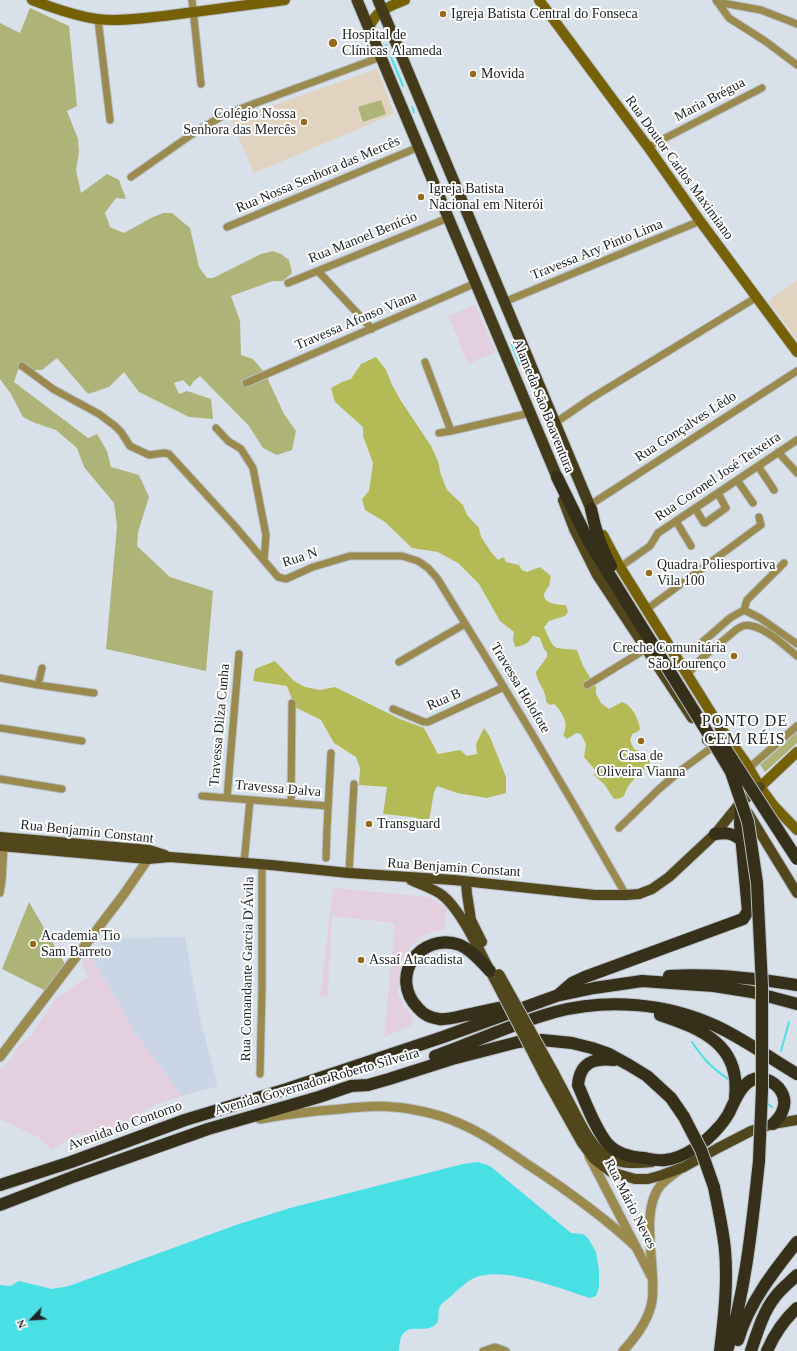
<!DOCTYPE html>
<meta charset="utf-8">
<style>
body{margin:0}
#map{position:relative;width:797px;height:1351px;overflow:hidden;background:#d8e1ea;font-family:"Times New Roman",serif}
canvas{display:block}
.north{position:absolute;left:12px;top:1299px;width:40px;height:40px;-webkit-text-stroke:3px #fff;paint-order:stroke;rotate:245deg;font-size:11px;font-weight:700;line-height:16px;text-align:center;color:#212428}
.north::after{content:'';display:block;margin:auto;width:14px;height:18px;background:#212428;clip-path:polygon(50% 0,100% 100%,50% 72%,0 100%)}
</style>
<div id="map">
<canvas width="797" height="1351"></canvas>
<div class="north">N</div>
</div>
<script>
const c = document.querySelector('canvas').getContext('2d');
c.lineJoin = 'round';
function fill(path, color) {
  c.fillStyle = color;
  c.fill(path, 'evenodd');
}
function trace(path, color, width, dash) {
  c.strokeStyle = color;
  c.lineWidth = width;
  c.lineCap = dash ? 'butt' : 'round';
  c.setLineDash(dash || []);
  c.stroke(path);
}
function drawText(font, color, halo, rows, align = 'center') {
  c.font = font + ' "Times New Roman",serif';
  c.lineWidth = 4;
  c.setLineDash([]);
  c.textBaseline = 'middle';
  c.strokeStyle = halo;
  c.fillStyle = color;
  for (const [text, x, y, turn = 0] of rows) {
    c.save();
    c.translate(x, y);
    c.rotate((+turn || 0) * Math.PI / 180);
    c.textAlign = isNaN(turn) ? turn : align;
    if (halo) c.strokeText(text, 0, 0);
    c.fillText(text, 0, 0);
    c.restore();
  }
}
fill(new Path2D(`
 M 475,305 L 496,352 L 468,364 L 448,316 Z
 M 333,888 L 430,897 L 447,908 L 444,929 L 426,934 L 411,946 L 401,960 L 398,993 L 404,1006 L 411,1014 L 413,1018 L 411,1026 L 384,1037 L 395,923 L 332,916 L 328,997 L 320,996 Z
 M 88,952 L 134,1031 L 182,1096 L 155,1105 L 148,1108 L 136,1118 L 98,1134 L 84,1136 L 78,1133 L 52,1150 L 38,1137 L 0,1119 L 0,1071 L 12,1058 L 18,1047 L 31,1035 L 57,998 L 88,977 L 82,965 L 83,959 Z`), '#e3cfde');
fill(new Path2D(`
 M 107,935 L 118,938 L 185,937 L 201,1023 L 218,1086 L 182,1096 L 134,1031 L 90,954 L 100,946 Z`), '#cad6e6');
fill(new Path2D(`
 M 377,69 L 394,114 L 254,173 L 231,120 Z
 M 797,280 L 797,340 L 768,301 Z`), '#e2d3c1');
fill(new Path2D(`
 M 30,8 L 69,26 L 77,106 L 67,111 L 78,139 L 79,152 L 76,170 L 81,193 L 107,174 L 119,180 L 126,199 L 116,198 L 105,213 L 110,227 L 124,233 L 153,217 L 163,213 L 172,213 L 190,228 L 199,267 L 207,278 L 213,278 L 261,254 L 273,251 L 281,254 L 289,260 L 292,273 L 283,281 L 273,281 L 231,296 L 240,321 L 241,355 L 253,359 L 265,373 L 284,414 L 296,431 L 292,450 L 277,455 L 263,448 L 249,426 L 200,376 L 193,382 L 190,387 L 183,380 L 174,383 L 179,394 L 187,391 L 211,399 L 213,419 L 189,417 L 139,392 L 124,372 L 109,387 L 88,394 L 57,358 L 42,370 L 18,370 L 14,382 L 88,438 L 97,434 L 107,451 L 111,467 L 139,475 L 149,497 L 138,532 L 137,546 L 170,577 L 213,591 L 206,671 L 106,649 L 117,526 L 114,503 L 84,467 L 77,448 L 56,430 L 35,423 L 23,417 L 11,394 L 0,379 L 0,23 L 20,33 Z
 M 381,100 L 386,114 L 363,122 L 358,107 Z
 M 797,732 L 797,743 L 765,772 L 760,765 Z
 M 29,902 L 65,964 L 46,991 L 2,969 Z`), '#aeb378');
fill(new Path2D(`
 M 376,357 L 386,370 L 392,385 L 401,401 L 431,446 L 438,461 L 441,475 L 447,490 L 463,505 L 467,515 L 479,528 L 481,537 L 491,552 L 498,560 L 504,557 L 506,562 L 519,565 L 522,570 L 527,572 L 540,567 L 551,576 C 550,579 550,583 549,586 C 547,589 545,591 544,594 C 543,604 559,605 566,605 L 568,612 L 565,616 L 549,621 L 544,627 C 546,632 551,644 555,647 C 557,649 573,649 577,650 L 583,666 L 596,687 L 596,694 L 601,703 L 609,709 L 622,702 C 633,706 638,718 640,729 L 637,732 L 632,734 L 630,741 L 634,749 L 639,751 L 639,756 L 641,760 L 645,757 L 648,758 L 650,763 C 641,773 628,782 624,796 L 621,798 L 614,799 L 604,784 L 594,775 L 596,771 L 584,757 L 586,744 L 581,734 L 576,733 L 567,739 L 564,736 C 563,733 565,732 565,729 C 568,722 560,709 554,704 L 550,705 L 546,702 C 546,688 537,684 536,672 L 547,657 L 547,652 L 544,649 L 540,638 L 535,636 L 532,636 C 530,643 523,646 515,647 L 513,639 L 514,632 L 500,621 L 479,584 L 458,563 L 438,552 L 412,548 L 385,522 L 365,510 L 362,499 L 369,491 L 373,463 L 363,436 L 363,427 L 335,402 L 331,388 L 342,382 L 351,379 L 361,364 Z
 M 275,661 L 294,681 L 305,687 L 320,690 L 335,687 L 400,719 L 424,728 L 438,754 L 460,750 L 467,756 L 477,754 L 476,744 L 484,728 L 490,737 L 506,777 L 506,793 L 487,798 L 457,793 L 437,786 L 434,792 L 429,821 L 412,817 L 383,814 L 387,787 L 359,785 L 360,768 L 356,757 L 334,743 L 321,720 L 295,707 L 287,686 L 253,681 L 255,669 Z`), '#b4ba56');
fill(new Path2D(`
 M 478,1162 L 490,1166 L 571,1233 L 583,1234 L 588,1238 L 596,1252 L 599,1270 L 599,1287 L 596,1296 L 590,1298 C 561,1289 502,1265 474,1278 C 464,1283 456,1292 448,1299 C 445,1301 442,1303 441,1305 C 436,1311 441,1321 435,1325 C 422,1336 400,1316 399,1351 L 0,1351 L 0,1285 L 11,1286 L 19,1281 L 52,1289 L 69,1286 L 236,1225 L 290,1208 L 463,1164 Z`), '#48dfe5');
trace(new Path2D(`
 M 386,45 L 403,86
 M 412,107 L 414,112
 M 512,345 L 520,365
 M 692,1042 C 704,1060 711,1067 728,1079
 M 781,1051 L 789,1022
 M 767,1103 L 772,1107`), '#48dfe5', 2);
const minor = new Path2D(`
 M 192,0 L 201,84
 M 716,0 L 729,18 L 765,41 L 797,65
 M 717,2 L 761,10 L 797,24
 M 98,19 L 110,120
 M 648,147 L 762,88
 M 131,177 L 198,130 L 226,114 L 381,57
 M 227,227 L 419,147
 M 318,271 L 372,329
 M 288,283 L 448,218
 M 504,302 L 700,221
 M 425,362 L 451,431 L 530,413
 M 22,366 L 53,389 L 99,414 L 115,426 L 121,432 L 130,446 L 149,455 L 164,453 L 169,454 L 233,524 L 278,577 L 286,579 L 313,567 L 350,556 L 402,556 L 418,561 L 428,568 L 437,578 C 502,682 565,788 626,895
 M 246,383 L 476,283
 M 555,423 L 590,399 L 757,297
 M 216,428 L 228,441 L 241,449 L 253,468 L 266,535 L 264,560
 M 439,433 L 451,431
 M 778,452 L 797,473
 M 758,466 L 774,490
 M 737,480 L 753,503
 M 590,505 L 797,371
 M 695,508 L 704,523 L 705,523 L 726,508 L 718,493
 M 676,521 L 691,546
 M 620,567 L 650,546 L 658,533 L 797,440
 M 647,609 L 761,525 L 759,517
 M 744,610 L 747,600 L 784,563
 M 673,650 L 685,650 L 698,646 L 730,618 L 744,610 L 760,618 L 797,644
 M 399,662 L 465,624
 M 688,674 L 702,658 L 737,629 C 742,626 746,624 752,626 C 767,629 785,646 797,656
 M 0,678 L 38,685 L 94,693
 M 38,685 L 42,668
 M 587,685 L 646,649
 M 393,709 L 424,722 L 428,722 L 504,687
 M 0,728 L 82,741
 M 749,768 L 797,726
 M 0,779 L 62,789
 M 202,796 L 328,806
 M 227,798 L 239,654
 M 291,803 L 292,703
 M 619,828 L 659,789 L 680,771 L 711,748
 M 326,858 L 327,828 L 331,753
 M 244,863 L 250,800
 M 349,873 L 354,784
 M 0,893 L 2,881 L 4,846
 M 260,1074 L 262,988 L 262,865
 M 483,1351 L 495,1347 L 506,1351`);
const tertiary = new Path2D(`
 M 0,1057 L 124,894 L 148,859 L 148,853
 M 260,1119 C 287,1114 314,1111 341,1109 C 358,1107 376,1105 393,1107 C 410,1108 438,1114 454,1121 C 480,1131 504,1148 527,1164 C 565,1189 602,1215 635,1246
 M 589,1156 L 651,1276
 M 623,1351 C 636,1337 649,1320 652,1301 C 657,1268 639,1213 660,1186 C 665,1180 673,1175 679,1170`);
const secondary = new Path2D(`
 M 32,0 C 53,8 75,16 97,19 C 119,22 142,18 164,16 C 204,11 245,5 285,0
 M 539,0 L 648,147 L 700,221 L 797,352
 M 369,28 C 376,10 388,7 405,0
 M 603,535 L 620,567 L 720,727 L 746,763 L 760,787 L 774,806 L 797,830
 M 760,787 L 797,752`);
const primary = new Path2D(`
 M 563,500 L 574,529 L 597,575 L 692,718
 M 707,740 L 712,743 L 718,742 L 721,737 L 720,727
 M 748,813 L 797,893
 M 0,837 L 149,850 L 165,855
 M 0,846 L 148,859 L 170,857 L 271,865 L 349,873 L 454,880 L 595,895 L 626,895 L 639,894 L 652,889 L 669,877 L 715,834 L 741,802 L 760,787
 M 411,880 C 421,885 433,888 442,895 C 462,910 483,959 496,982
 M 466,882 L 467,894 L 471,920 L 482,942
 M 554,1073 C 562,1088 570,1103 577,1117 C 597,1155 608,1167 652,1162
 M 545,1077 L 582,1143 L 594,1159 L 611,1172 L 635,1179 L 648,1179 L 662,1175 L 684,1167 L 718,1148 L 751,1131 L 773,1124 L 797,1120`);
const trunk = new Path2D(`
 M 357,0 L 557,477
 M 378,0 L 591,509`);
const motorway = new Path2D(`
 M 557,477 L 589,542 L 665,664
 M 591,509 C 595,529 601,548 611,566
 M 715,834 C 726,832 733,833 742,841
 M 490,971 C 481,962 472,950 460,945 C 420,931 388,977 418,1008 C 423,1014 431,1018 439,1019 C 448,1020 457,1017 466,1015 C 482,1012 497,1007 514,1006
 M 669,976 C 711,973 755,978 797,985
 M 557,996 L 572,983 L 585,977 L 743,919 L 748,911 L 740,824 L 741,802
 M 660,1015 C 702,1029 741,1045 735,1097
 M 435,1056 C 475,1042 514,1023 555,1012 C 607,998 667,1003 716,1026 C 744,1039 770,1058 797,1074
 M 614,1060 C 594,1058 580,1062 578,1085 C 585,1101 596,1131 608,1144 C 617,1154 631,1157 644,1158 C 650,1159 658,1161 665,1160 C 685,1158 706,1142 718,1128 C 722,1124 726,1118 729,1113 C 735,1100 745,1073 765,1079 C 779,1084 789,1097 782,1112 C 780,1117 776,1121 773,1124
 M 0,1185 L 71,1162 L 185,1120 L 287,1089 L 443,1037 L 556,996 L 594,988 L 642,981 L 714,986 L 752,992 L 797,1004
 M 714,1187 C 718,1208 723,1229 725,1250 C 728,1284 724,1318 720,1351
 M 0,1205 L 75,1176 L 208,1129 L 319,1097 L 351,1086 L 368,1085 L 389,1079 L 452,1059 L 518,1042 L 542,1040 L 572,1043 L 592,1048 L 609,1054 L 629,1065 L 647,1076 L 671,1098 L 684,1117
 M 738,1340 C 749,1303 773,1272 797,1242
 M 727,1351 C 746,1289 752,1225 759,1161
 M 751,1351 C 757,1333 763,1312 775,1297 C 781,1289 790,1282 797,1275
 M 767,1351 C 774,1335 784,1320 797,1308`);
trace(minor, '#b7bfc7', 9);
trace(tertiary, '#b7bfc7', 11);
trace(secondary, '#b7bfc7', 12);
trace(primary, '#b7bfc7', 12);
trace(trunk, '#b7bfc7', 13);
trace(motorway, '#b7bfc7', 14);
trace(minor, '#9b8a4e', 7);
trace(tertiary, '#9b8a4e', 9);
trace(secondary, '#766107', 10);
trace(primary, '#52461c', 10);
trace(trunk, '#443b1b', 11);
trace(motorway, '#36301a', 12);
const primaryBridge = new Path2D(`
 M 499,974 L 554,1073
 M 496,982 L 545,1077`);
const motorwayBridge = new Path2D(`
 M 665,664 L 706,730 L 731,772 L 748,822 L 757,883 L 762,986 L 762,1090 L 759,1161
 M 725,748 L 797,859
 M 684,1117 L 701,1150 L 714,1187`);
trace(primaryBridge, '#b7bfc7', 12, []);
trace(motorwayBridge, '#b7bfc7', 14, []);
trace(primaryBridge, '#52461c', 10);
trace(motorwayBridge, '#36301a', 12);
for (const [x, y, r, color] of [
 [443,14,4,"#966a18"],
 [333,43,5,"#966a18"],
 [473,74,4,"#966a18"],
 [304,122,4,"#966a18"],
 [421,197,4,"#966a18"],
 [649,573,4,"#966a18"],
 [734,656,4,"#966a18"],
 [641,741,4,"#966a18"],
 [369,824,4,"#966a18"],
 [33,944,4,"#966a18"],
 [361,960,4,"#966a18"]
]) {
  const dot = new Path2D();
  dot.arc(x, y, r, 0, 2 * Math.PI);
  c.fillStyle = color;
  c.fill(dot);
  trace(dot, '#fff', 1.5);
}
drawText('14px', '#212428', '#fff', [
 ["Igreja Batista Central do Fonseca",451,14],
 ["Hospital de",342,35],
 ["Clínicas Alameda",342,51],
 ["Movida",481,74],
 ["Colégio Nossa",296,114,"right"],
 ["Senhora das Mercês",296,130,"right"],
 ["Igreja Batista",429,189],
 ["Nacional em Niterói",429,205],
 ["Quadra Poliesportiva",657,565],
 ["Vila 100",657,581],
 ["Creche Comunitária",726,648,"right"],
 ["São Lourenço",726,664,"right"],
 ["Casa de",641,756,"center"],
 ["Oliveira Vianna",641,772,"center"],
 ["Transguard",377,824],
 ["Academia Tio",41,936],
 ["Sam Barreto",41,952],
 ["Assaí Atacadista",369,960]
], 'left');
drawText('14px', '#212428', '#fff', [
 ["Maria Brégua",710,100,-28],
 ["Rua Doutor Carlos Maximiano",679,168,54],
 ["Rua Nossa Senhora das Mercês",318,175,-23],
 ["Rua Manoel Benício",363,238,-22],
 ["Travessa Ary Pinto Lima",597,250,-22],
 ["Travessa Afonso Viana",356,321,-23],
 ["Alameda São Boaventura",543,406,68],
 ["Rua Gonçalves Lêdo",686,427,-33],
 ["Rua Coronel José Teixeira",718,477,-34],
 ["Rua N",300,558,-18],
 ["Travessa Holofote",520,688,59],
 ["Rua B",444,700,-24],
 ["Travessa Dilza Cunha",220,725,-85],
 ["Travessa Dalva",278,789,5],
 ["Rua Benjamin Constant",87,832,6],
 ["Rua Benjamin Constant",454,868,4],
 ["Rua Comandante Garcia D'Ávila",248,969,-89],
 ["Avenida Governador Roberto Silveira",317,1082,-16],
 ["Avenida do Contorno",125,1126,-20],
 ["Rua Mário Neves",630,1204,63]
]);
c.letterSpacing = '1px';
drawText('16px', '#212428', '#fff', [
 ["PONTO DE",745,722],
 ["CEM RÉIS",745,740]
]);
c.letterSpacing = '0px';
</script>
